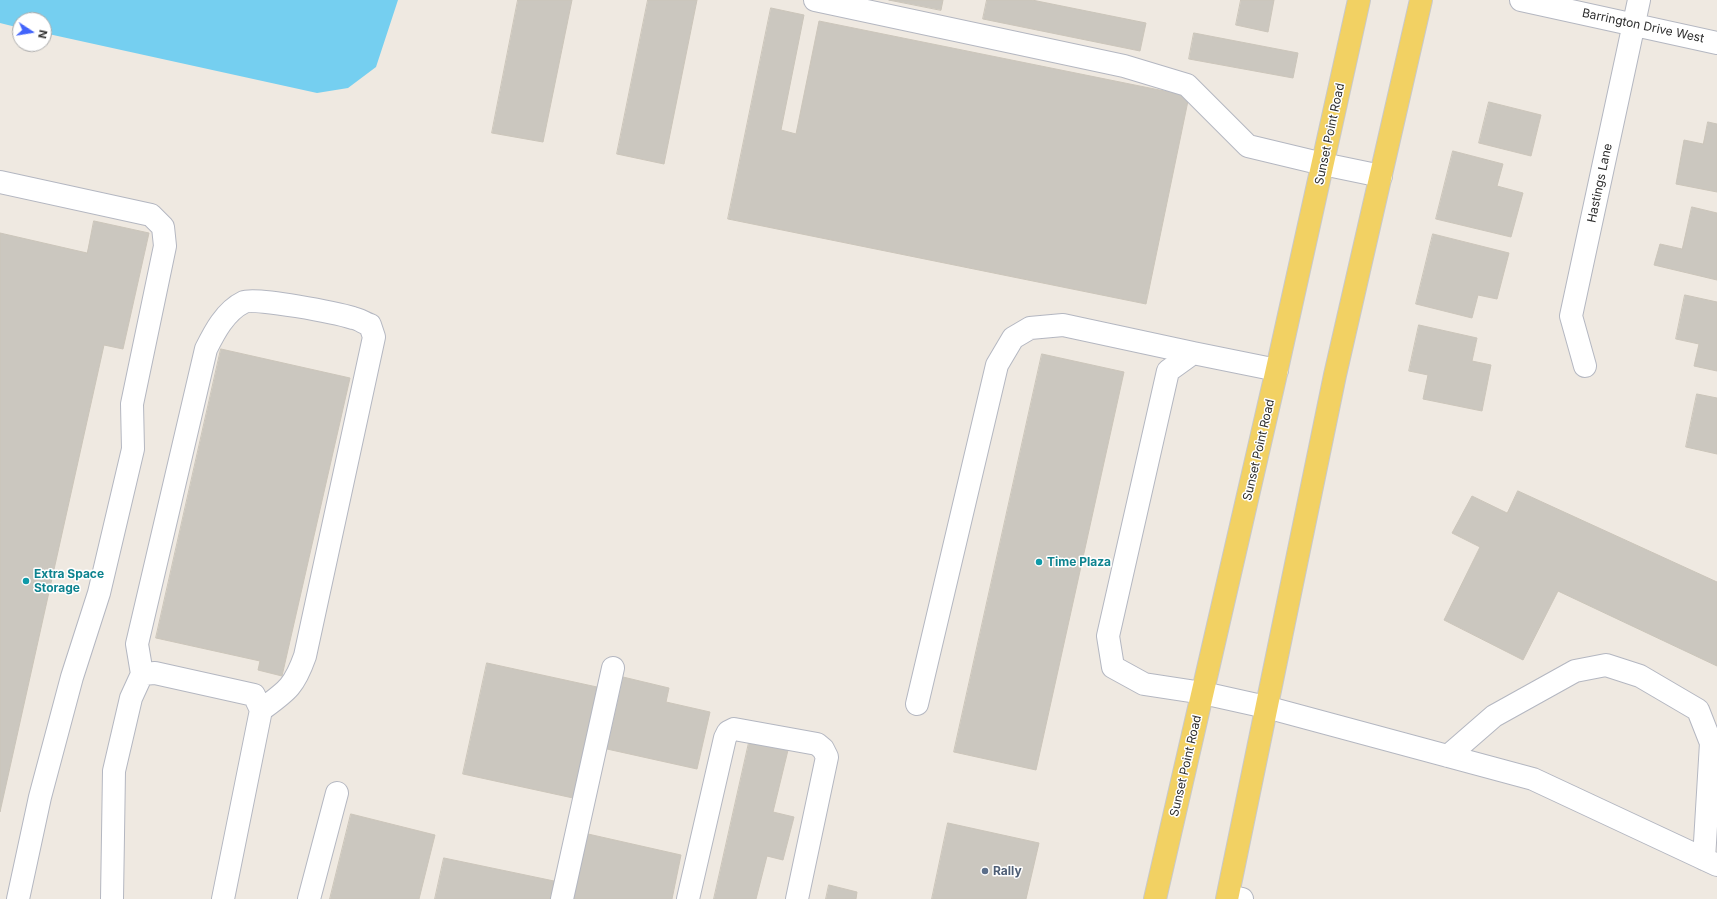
<!DOCTYPE html>
<style>
body{margin:0}
#map{position:relative;width:1717px;height:899px;overflow:hidden;background:#efe9e1;font-family:Inter,sans-serif}
canvas{display:block}
.north{position:absolute;left:12px;top:12px;width:40px;height:40px;box-sizing:border-box;background:#fff;border:1px solid #ababab;border-radius:50%;rotate:102deg;font-size:11px;font-weight:700;line-height:16px;text-align:center;color:#2e2e2e}
.north::after{content:'';display:block;margin:auto;width:14px;height:18px;background:#4264fb;clip-path:polygon(50% 0,100% 100%,50% 72%,0 100%)}
</style>
<div id="map">
<canvas width="1717" height="899"></canvas>
<div class="north">N</div>
</div>
<script>
const c = document.querySelector('canvas').getContext('2d');
c.lineJoin = 'round';
function fill(path, color) {
  c.fillStyle = color;
  c.fill(path, 'evenodd');
}
function trace(path, color, width, dash) {
  c.strokeStyle = color;
  c.lineWidth = width;
  c.lineCap = dash ? 'butt' : 'round';
  c.setLineDash(dash || []);
  c.stroke(path);
}
function drawText(font, color, halo, rows, align = 'center') {
  c.font = font + ' Inter,sans-serif';
  c.lineWidth = 3;
  c.setLineDash([]);
  c.textBaseline = 'middle';
  c.strokeStyle = halo;
  c.fillStyle = color;
  for (const [text, x, y, turn = 0] of rows) {
    c.save();
    c.translate(x, y);
    c.rotate((+turn || 0) * Math.PI / 180);
    c.textAlign = isNaN(turn) ? turn : align;
    if (halo) c.strokeText(text, 0, 0);
    c.fillText(text, 0, 0);
    c.restore();
  }
}
fill(new Path2D(`
 M 0,0 L 398,0 L 376,67 L 348,88 L 317,93 L 44,33 L 44,20 L 20,20 L 20,28 L 0,23 Z`), '#75cff0');
const building = new Path2D(`
 M 518,0 L 572,0 L 543,142 L 492,133 Z
 M 648,0 L 697,0 L 664,164 L 617,154 Z
 M 889,0 L 943,0 L 941,10 Z
 M 987,0 L 1032,0 L 1146,23 L 1140,51 L 983,19 Z
 M 1241,0 L 1274,0 L 1268,32 L 1236,25 Z
 M 771,8 L 804,15 L 781,130 L 796,134 L 819,21 L 1189,96 L 1146,304 L 728,219 Z
 M 1194,33 L 1298,53 L 1293,78 L 1189,59 Z
 M 1489,102 L 1541,115 L 1531,156 L 1479,143 Z
 M 1708,122 L 1717,124 L 1717,192 L 1676,184 L 1684,140 L 1703,144 Z
 M 1453,151 L 1503,164 L 1497,186 L 1523,193 L 1511,237 L 1436,219 Z
 M 1692,207 L 1717,213 L 1717,280 L 1654,265 L 1660,244 L 1682,249 Z
 M 94,221 L 149,233 L 123,349 L 104,345 L 0,812 L 0,233 L 87,253 Z
 M 1433,234 L 1509,253 L 1497,299 L 1478,295 L 1472,318 L 1416,304 Z
 M 1685,295 L 1717,302 L 1717,371 L 1694,366 L 1699,344 L 1676,339 Z
 M 1419,325 L 1477,338 L 1472,361 L 1491,365 L 1482,411 L 1423,399 L 1428,375 L 1409,371 Z
 M 221,349 L 350,378 L 282,676 L 258,670 L 260,661 L 156,638 Z
 M 1042,354 L 1124,372 L 1036,770 L 954,752 Z
 M 1697,394 L 1717,398 L 1717,454 L 1686,447 Z
 M 1518,491 L 1717,582 L 1717,666 L 1558,591 L 1523,660 L 1444,620 L 1480,547 L 1452,533 L 1472,496 L 1507,513 Z
 M 487,663 L 597,687 L 573,798 L 463,774 Z
 M 623,677 L 669,688 L 666,702 L 710,712 L 697,769 L 607,749 Z
 M 750,738 L 789,746 L 773,812 L 794,817 L 783,860 L 767,856 L 756,899 L 714,899 Z
 M 351,814 L 435,835 L 419,899 L 330,899 Z
 M 948,823 L 1039,843 L 1026,899 L 932,899 Z
 M 588,834 L 681,855 L 672,899 L 573,899 Z
 M 444,858 L 554,881 L 550,899 L 435,899 Z
 M 829,885 L 857,892 L 856,899 L 826,899 Z`);
fill(building, '#cbc7bf');
trace(building, '#cbc5ba', 1);
const minor = new Path2D(`
 M 815,0 L 1124,66 L 1187,85 L 1248,146 L 1323,164 L 1381,176
 M 1521,0 L 1717,43
 M 0,182 L 151,215 L 163,227 L 165,246 L 132,404 L 133,449 L 99,593 L 72,677 L 40,797 L 18,899
 M 1585,366 L 1571,316 L 1639,0
 M 1277,370 L 1193,353 L 1168,371 L 1108,636 L 1113,667 L 1144,684 L 1203,693 L 1266,707 L 1533,779 L 1717,865
 M 142,674 L 137,644 L 206,349 C 214,333 225,311 244,302 C 256,297 337,313 353,318 C 359,319 364,323 370,325 L 374,337 L 305,656 C 294,687 287,691 261,710
 M 917,704 L 997,365 L 1013,338 L 1030,328 L 1063,325 L 1193,353
 M 1448,756 L 1494,716 L 1575,671 L 1606,665 L 1640,676 L 1698,710 L 1711,743 L 1704,859
 M 1228,896 L 1242,899
 M 112,899 L 114,771 L 131,698 L 142,674 L 155,673 L 254,695 L 261,710 L 223,899
 M 309,899 L 337,793
 M 562,899 L 613,668
 M 688,899 L 725,738 L 728,732 L 734,729 L 817,744 L 823,749 L 827,757 L 797,899`);
const major = new Path2D(`
 M 1155,899 L 1275,378 L 1359,0
 M 1227,899 L 1335,375 L 1421,0`);
trace(minor, '#b4b7c1', 24);
trace(major, '#c9c9c9', 24);
trace(minor, '#fff', 22);
trace(major, '#f2d163', 22);
for (const [x, y, r, color] of [
 [1039,562,4,"#0f9aa8"],
 [26,581,4,"#0f9aa8"],
 [985,871,4,"#5c6f8a"]
]) {
  const dot = new Path2D();
  dot.arc(x, y, r, 0, 2 * Math.PI);
  c.fillStyle = color;
  c.fill(dot);
  trace(dot, '#fff', 1.5);
}
drawText('12px', '#2e2e2e', '#fff', [
 ["Barrington Drive West",1643,26,12],
 ["Sunset Point Road",1330,134,-78],
 ["Hastings Lane",1600,183,-78],
 ["Sunset Point Road",1259,450,-77],
 ["Sunset Point Road",1186,766,-77]
]);
drawText('bold 12px', '#0d838f', '#fff', [
 ["Time Plaza",1047,562],
 ["Extra Space",34,574],
 ["Storage",34,588]
], 'left');
drawText('bold 12px', '#4e5e75', '#fff', [
 ["Rally",993,871]
], 'left');
</script>
